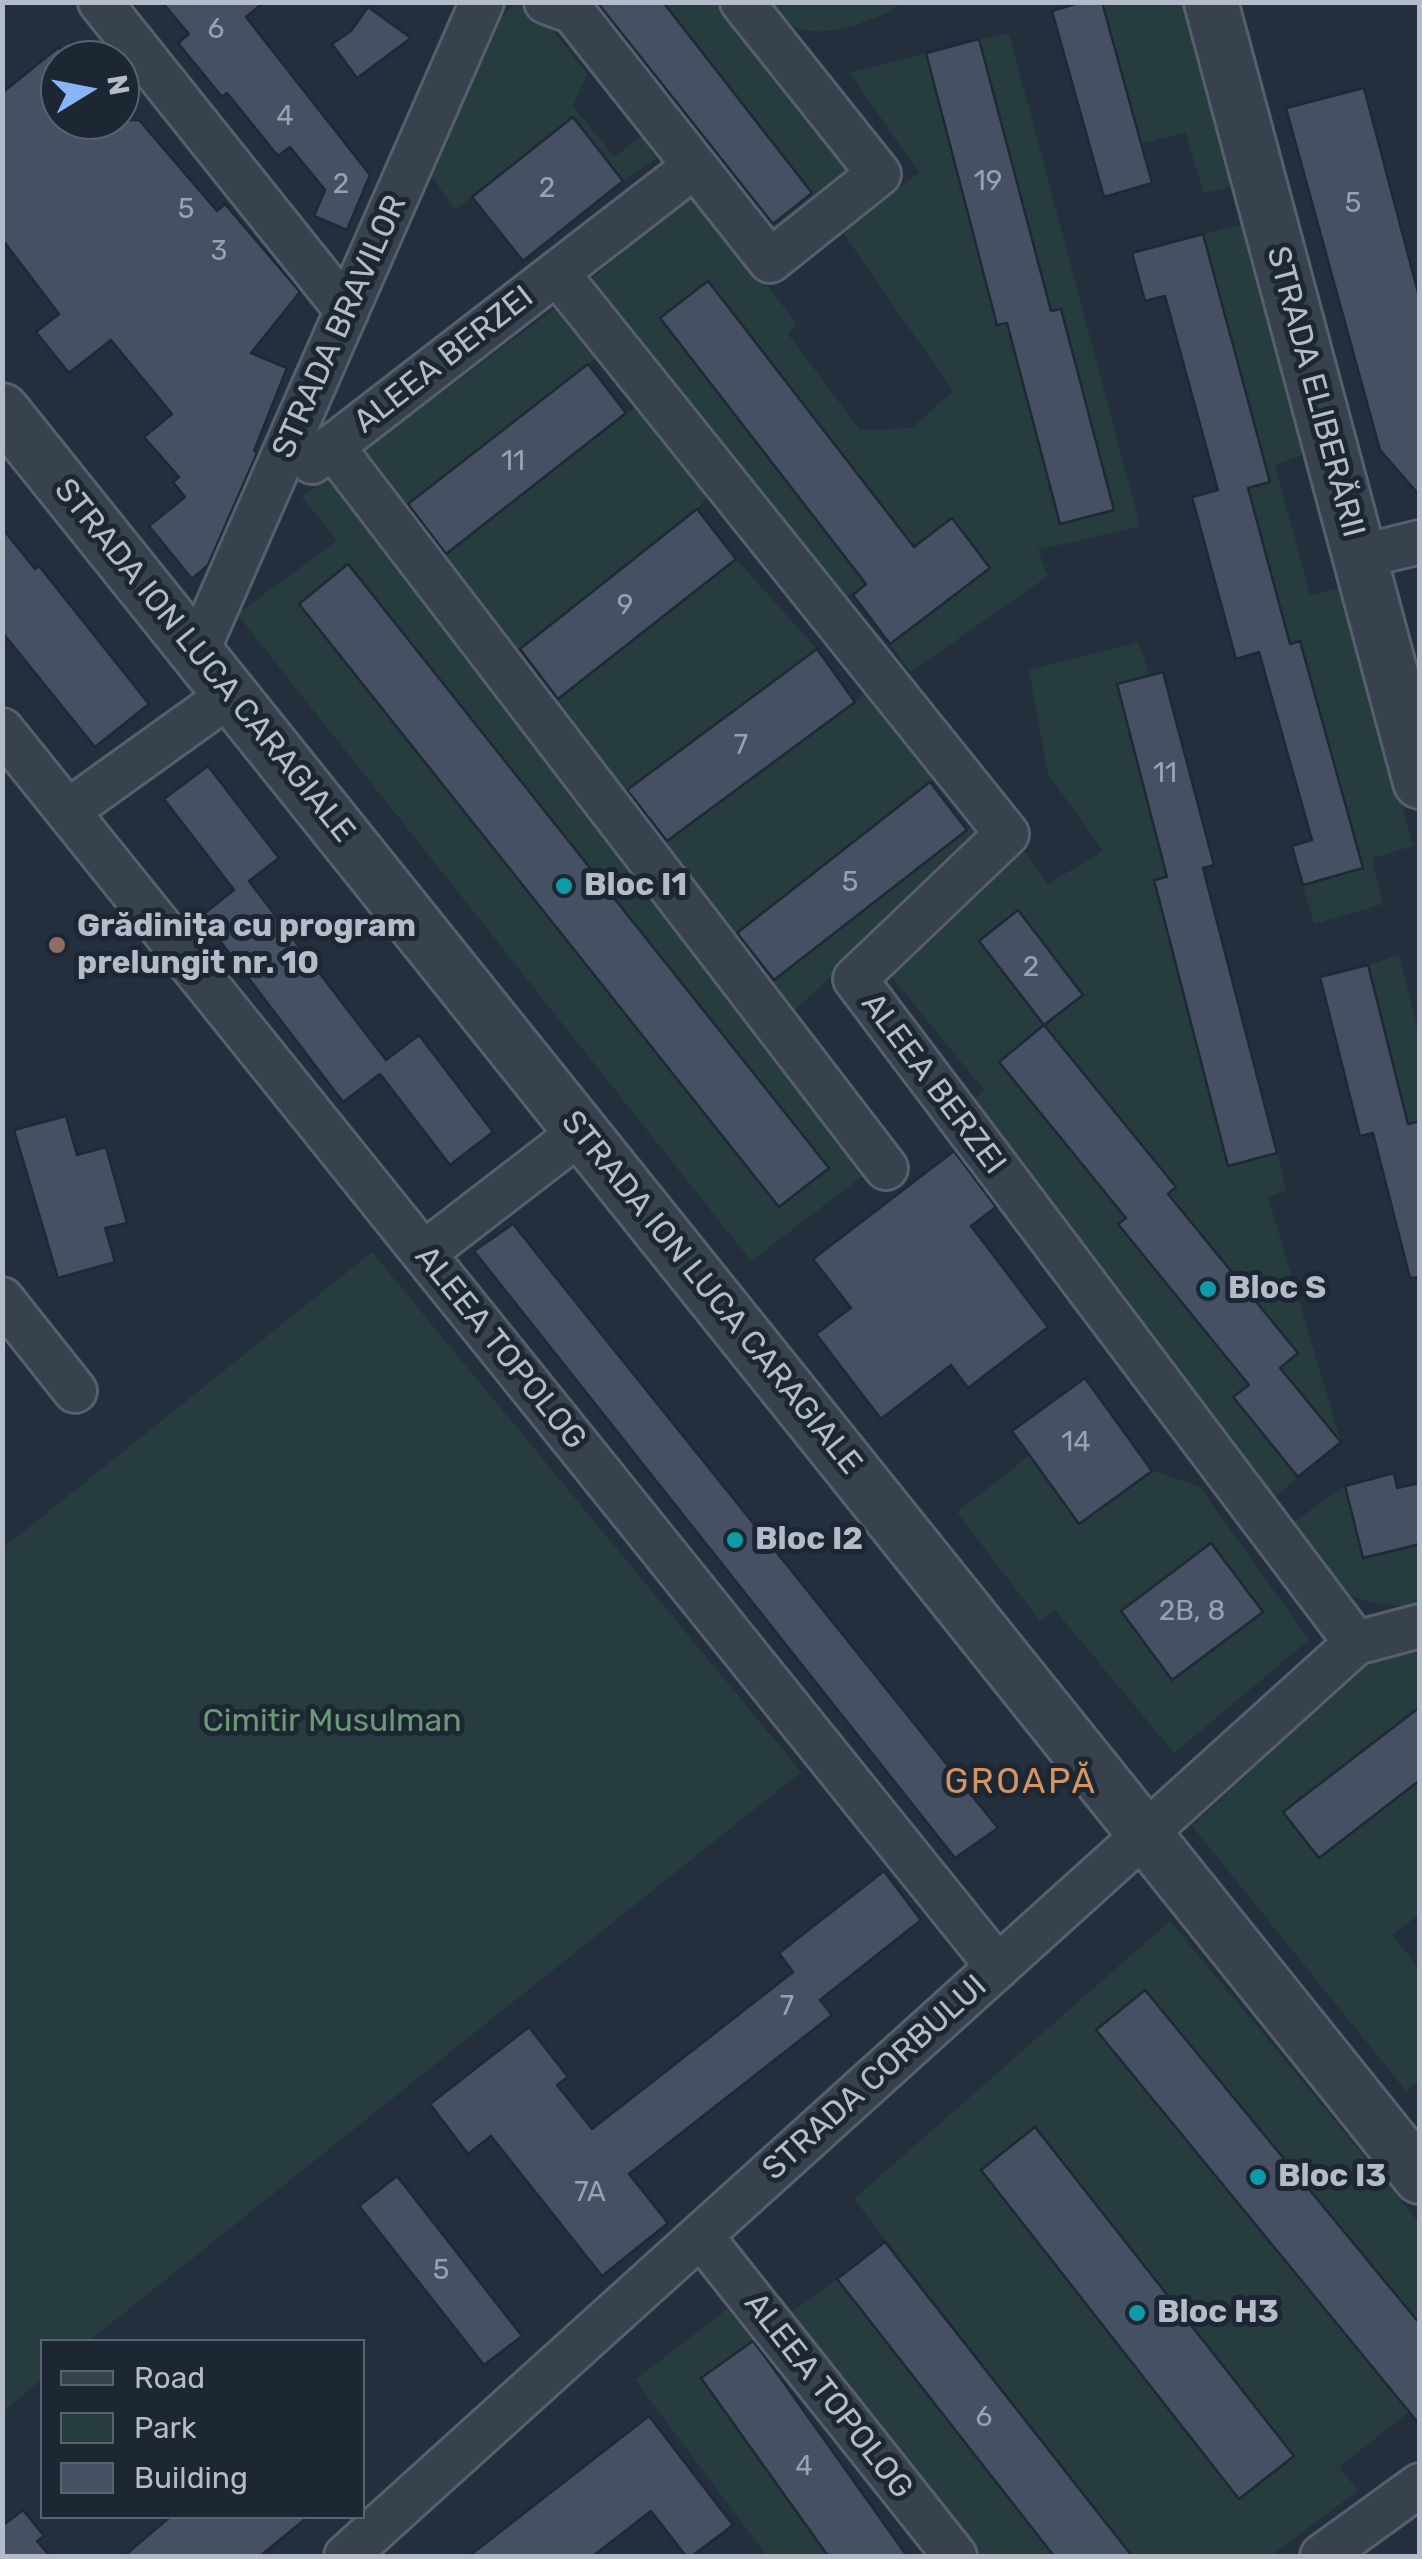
<!DOCTYPE html>
<meta charset="utf-8">
<style>
body{margin:0}
#map{position:relative;width:1422px;height:2559px;overflow:hidden;background:#242f3e;font-family:Rubik,sans-serif}
canvas{display:block}
.frame{position:absolute;inset:0;border:5px solid #b4bcc9;pointer-events:none}
.legend{position:absolute;left:40px;top:2339px;width:325px;height:180px;box-sizing:border-box;background:#1d2633;border:2px solid #59626f;margin:0;padding:12px 18px;list-style:none;font-size:30px;color:#b4bcc9}
.legend li{display:flex;align-items:center;gap:20px;height:50px}
.legend b{width:50px;border:2px solid #59626f}
.north{position:absolute;left:40px;top:40px;width:100px;height:100px;box-sizing:border-box;background:#1d2633;border:2px solid #59626f;border-radius:50%;rotate:80deg;font-size:28px;font-weight:700;line-height:40px;text-align:center;color:#b4bcc9}
.north::after{content:'';display:block;margin:auto;width:35px;height:45px;background:#8ab4f8;clip-path:polygon(50% 0,100% 100%,50% 72%,0 100%)}
</style>
<div id="map">
<canvas width="1422" height="2559"></canvas>
<div class="frame"></div>
<ul class="legend">
<li><b style="height:12px;background:#38414e"></b>Road</li>
<li><b style="height:28px;background:#263c3f"></b>Park</li>
<li><b style="height:28px;background:#455162"></b>Building</li>
</ul>
<div class="north">N</div>
</div>
<script>
const c = document.querySelector('canvas').getContext('2d');
c.lineJoin = 'round';
function fill(path, color) {
  c.fillStyle = color;
  c.fill(path, 'evenodd');
}
function trace(path, color, width, dash) {
  c.strokeStyle = color;
  c.lineWidth = width;
  c.lineCap = dash ? 'butt' : 'round';
  c.setLineDash(dash || []);
  c.stroke(path);
}
function drawText(font, color, halo, rows, align = 'center') {
  c.font = font + ' Rubik,sans-serif';
  c.lineWidth = 10;
  c.setLineDash([]);
  c.textBaseline = 'middle';
  c.strokeStyle = halo;
  c.fillStyle = color;
  for (const [text, x, y, turn = 0] of rows) {
    c.save();
    c.translate(x, y);
    c.rotate((+turn || 0) * Math.PI / 180);
    c.textAlign = isNaN(turn) ? turn : align;
    if (halo) c.strokeText(text, 0, 0);
    c.fillText(text, 0, 0);
    c.restore();
  }
}
fill(new Path2D(`
 M 773,2 L 901,3 C 880,21 820,40 795,27 C 786,22 777,13 769,6 Z
 M 663,3 L 728,3 L 861,174 L 779,243 L 768,228 L 812,192 Z
 M 1102,3 L 1188,3 L 1236,185 L 1204,193 L 1185,132 L 1141,144 Z
 M 515,4 L 542,17 L 587,74 L 573,106 L 614,157 L 642,136 L 656,159 L 623,181 L 573,118 L 455,210 L 426,168 L 497,22 Z
 M 1009,33 L 1140,526 L 1038,550 L 1048,576 L 911,672 L 890,644 L 989,568 L 952,519 L 914,547 L 707,281 L 660,319 L 866,584 L 846,597 L 591,279 L 697,191 L 797,325 L 788,334 L 860,430 L 912,428 L 953,391 L 841,230 L 919,173 L 850,73 L 926,53 L 997,325 L 1007,323 L 1059,524 L 1114,510 L 1061,309 L 1051,311 L 979,39 Z
 M 1254,221 L 1315,450 L 1275,465 L 1310,595 L 1345,587 L 1413,846 L 1372,858 L 1383,904 L 1314,924 L 1303,885 L 1362,868 L 1300,641 L 1290,644 L 1248,488 L 1270,481 L 1203,234 Z
 M 558,306 L 599,356 L 400,511 L 438,560 L 626,413 L 640,406 L 711,492 L 697,509 L 515,653 L 554,702 L 736,559 L 817,649 L 627,790 L 665,842 L 865,693 L 933,774 L 930,782 L 734,935 L 770,983 L 978,822 L 989,834 L 789,1015 L 871,1170 L 751,1261 L 237,614 L 337,541 L 302,497 ZM 348,565 L 828,1167 L 780,1207 L 779,1207 Z
 M 1138,642 L 1150,675 L 1117,684 L 1167,877 L 1154,881 L 1228,1165 L 1277,1153 L 1286,1190 L 1268,1197 L 1341,1442 L 1280,1368 L 1297,1353 L 1168,1194 L 1175,1186 L 1045,1027 L 1083,994 L 1019,910 L 979,941 L 1044,1025 L 999,1062 L 1126,1218 L 1118,1225 L 1249,1385 L 1234,1398 L 1298,1477 L 1270,1501 L 969,1104 L 984,1090 L 883,966 L 1024,850 L 1048,884 L 1103,851 L 1048,774 L 1029,670 Z
 M 1399,955 L 1419,1035 L 1419,1121 L 1408,1124 L 1368,965 Z
 M 372,1252 L 801,1772 L 89,2341 L 42,2342 L 42,2379 L 3,2412 L 3,1548 Z
 M 1029,1456 L 1079,1524 L 1152,1471 L 1199,1486 L 1309,1640 L 1174,1753 L 1055,1610 L 1040,1621 L 957,1512 ZM 1211,1544 L 1262,1612 L 1172,1680 L 1121,1611 Z
 M 1345,1486 L 1363,1558 L 1419,1544 L 1419,1603 C 1389,1611 1353,1597 1325,1587 L 1294,1522 Z
 M 1383,1647 L 1419,1654 L 1419,1707 L 1284,1812 L 1419,1780 L 1419,1914 L 1393,1935 L 1419,1970 L 1419,2080 L 1406,2091 L 1192,1826 Z
 M 1170,1921 L 1419,2223 L 1419,2324 L 1145,1990 L 1096,2029 L 1409,2412 L 1339,2467 L 1358,2491 L 1271,2556 L 1132,2556 L 854,2199 ZM 1034,2128 L 1293,2456 L 1240,2499 L 981,2170 Z
 M 837,2279 L 1054,2556 L 977,2556 L 785,2317 Z
 M 727,2309 L 754,2341 L 702,2378 L 828,2556 L 767,2556 L 635,2380 Z`), '#263c3f');
const building = new Path2D(`
 M 162,2 L 264,2 L 246,17 L 370,175 L 347,230 L 314,216 L 325,190 L 290,147 L 278,156 L 227,93 L 222,97 L 178,43 L 189,34 Z
 M 597,2 L 663,2 L 812,193 L 773,224 Z
 M 1082,2 L 1102,2 L 1152,183 L 1104,197 L 1052,11 Z
 M 368,7 L 411,38 L 357,78 L 332,44 L 351,31 Z
 M 979,39 L 1051,311 L 1061,309 L 1114,510 L 1060,524 L 1007,323 L 997,325 L 926,53 Z
 M 60,46 L 60,120 L 139,120 L 217,211 L 225,204 L 300,292 L 251,353 L 287,368 L 254,451 L 257,453 L 208,565 L 192,579 L 149,526 L 185,497 L 173,482 L 179,477 L 144,437 L 172,414 L 111,340 L 69,373 L 36,332 L 59,314 L 2,239 L 2,93 Z
 M 1364,88 L 1420,300 L 1420,496 L 1380,450 L 1286,108 Z
 M 573,117 L 623,181 L 523,261 L 472,197 Z
 M 1203,234 L 1270,482 L 1248,488 L 1290,644 L 1300,641 L 1363,868 L 1303,885 L 1292,846 L 1312,840 L 1259,652 L 1236,659 L 1192,497 L 1218,490 L 1165,296 L 1145,301 L 1132,253 Z
 M 708,281 L 914,547 L 952,518 L 990,568 L 890,644 L 853,595 L 866,584 L 660,318 Z
 M 588,364 L 626,413 L 446,554 L 408,504 Z
 M 697,509 L 736,559 L 558,699 L 520,649 Z
 M 2,528 L 35,569 L 39,566 L 149,704 L 95,747 L 2,632 Z
 M 348,564 L 829,1168 L 779,1207 L 299,604 Z
 M 817,649 L 855,702 L 667,841 L 627,790 Z
 M 1163,672 L 1214,865 L 1203,868 L 1277,1153 L 1228,1166 L 1154,880 L 1167,877 L 1117,684 Z
 M 208,766 L 279,858 L 249,881 L 386,1060 L 419,1035 L 493,1132 L 450,1165 L 380,1074 L 343,1102 L 201,916 L 234,890 L 164,799 Z
 M 930,782 L 967,830 L 774,980 L 737,933 Z
 M 1018,910 L 1083,995 L 1044,1025 L 979,941 Z
 M 1368,965 L 1408,1124 L 1420,1121 L 1420,1277 L 1410,1278 L 1373,1133 L 1360,1136 L 1320,977 Z
 M 1044,1025 L 1176,1187 L 1168,1194 L 1298,1353 L 1280,1368 L 1341,1442 L 1298,1477 L 1233,1397 L 1249,1385 L 1118,1224 L 1126,1218 L 999,1062 Z
 M 66,1116 L 77,1155 L 106,1147 L 127,1223 L 105,1228 L 115,1262 L 58,1278 L 14,1130 Z
 M 954,1151 L 996,1207 L 971,1226 L 1048,1327 L 968,1388 L 951,1365 L 881,1419 L 816,1334 L 851,1308 L 813,1259 Z
 M 513,1224 L 998,1828 L 955,1858 L 474,1251 Z
 M 1085,1378 L 1152,1471 L 1079,1524 L 1012,1431 Z
 M 1394,1473 L 1397,1488 L 1420,1483 L 1420,1544 L 1363,1558 L 1345,1486 Z
 M 1211,1543 L 1263,1612 L 1172,1680 L 1121,1611 Z
 M 1420,1707 L 1420,1780 L 1319,1858 L 1283,1812 Z
 M 884,1871 L 921,1920 L 820,2000 L 832,2015 L 629,2174 L 668,2223 L 602,2276 L 491,2136 L 468,2154 L 430,2104 L 529,2027 L 568,2077 L 557,2085 L 592,2129 L 793,1972 L 779,1953 Z
 M 1145,1990 L 1420,2324 L 1420,2425 L 1096,2030 Z
 M 1035,2127 L 1294,2456 L 1239,2499 L 981,2170 Z
 M 397,2176 L 522,2336 L 484,2365 L 359,2206 Z
 M 885,2242 L 1132,2556 L 1054,2556 L 837,2279 Z
 M 753,2341 L 769,2362 L 907,2556 L 828,2556 L 701,2378 Z
 M 649,2416 L 733,2525 L 692,2556 L 686,2556 L 651,2511 L 593,2556 L 469,2556 Z
 M 23,2510 L 44,2536 L 37,2541 L 50,2556 L 2,2556 L 2,2526 Z
 M 171,2516 L 309,2516 L 260,2556 L 124,2556 Z`);
fill(building, '#455162');
trace(building, '#1f2835', 2.5);
const minor = new Path2D(`
 M 100,2 L 347,311
 M 546,2 L 573,12 L 770,261 L 879,174 L 742,2
 M 557,273 L 1007,834 L 855,979 L 1356,1643
 M 332,446 L 886,1168
 M 312,462 L 695,166
 M 1359,557 L 1420,542
 M 197,652 L 482,2
 M 2,730 L 998,1967
 M 68,811 L 231,694
 M 424,1253 L 581,1132
 M 2,1299 L 75,1391
 M 701,2236 L 955,2556
 M 346,2556 L 1356,1643 L 1420,1626
 M 1322,2556 L 1420,2485`);
const tertiary = new Path2D(`
 M 1211,2 L 1420,782
 M 2,410 L 1420,2177`);
trace(minor, '#565f6c', 48);
trace(tertiary, '#565f6c', 58);
trace(minor, '#38414e', 42);
trace(tertiary, '#38414e', 52);
for (const [x, y, r, color] of [
 [564,886,10,"#0f9aa8"],
 [57,945,10,"#8d6e63"],
 [1208,1289,10,"#0f9aa8"],
 [735,1540,10,"#0f9aa8"],
 [1258,2177,10,"#0f9aa8"],
 [1137,2313,10,"#0f9aa8"]
]) {
  const dot = new Path2D();
  dot.arc(x, y, r, 0, 2 * Math.PI);
  c.fillStyle = color;
  c.fill(dot);
  trace(dot, '#1d2633', 4);
}
drawText('28px', '#98a1af', null, [
 ["6",216,30],
 ["4",285,117],
 ["19",988,182],
 ["2",341,185],
 ["2",547,189],
 ["5",1353,204],
 ["5",186,210],
 ["3",219,252],
 ["11",513,462],
 ["9",625,606],
 ["7",741,746],
 ["11",1165,774],
 ["5",850,883],
 ["2",1031,968],
 ["14",1076,1443],
 ["2B, 8",1192,1612],
 ["7",787,2007],
 ["7A",590,2193],
 ["5",441,2271],
 ["6",984,2418],
 ["4",804,2467]
]);
drawText('32px', '#b4bcc9', '#1d2633', [
 ["STRADA BRAVILOR",340,327,-66],
 ["ALEEA BERZEI",444,360,-38],
 ["STRADA ELIBERĂRII",1315,392,75],
 ["STRADA ION LUCA CARAGIALE",204,661,51],
 ["ALEEA BERZEI",933,1084,53],
 ["STRADA ION LUCA CARAGIALE",711,1293,51],
 ["ALEEA TOPOLOG",500,1348,51],
 ["STRADA CORBULUI",875,2078,-42],
 ["ALEEA TOPOLOG",828,2396,52]
]);
drawText('bold 32px', '#b4bcc9', '#1d2633', [
 ["Bloc I1",584,886],
 ["Grădinița cu program",77,927],
 ["prelungit nr. 10",77,964],
 ["Bloc S",1228,1289],
 ["Bloc I2",755,1540],
 ["Bloc I3",1278,2177],
 ["Bloc H3",1157,2313]
], 'left');
drawText('32px', '#6b9a76', '#1d2633', [
 ["Cimitir Musulman",332,1722]
]);
c.letterSpacing = '2.5px';
drawText('35px', '#d59563', '#1d2633', [
 ["GROAPĂ",1021,1783]
]);
c.letterSpacing = '0px';
</script>
